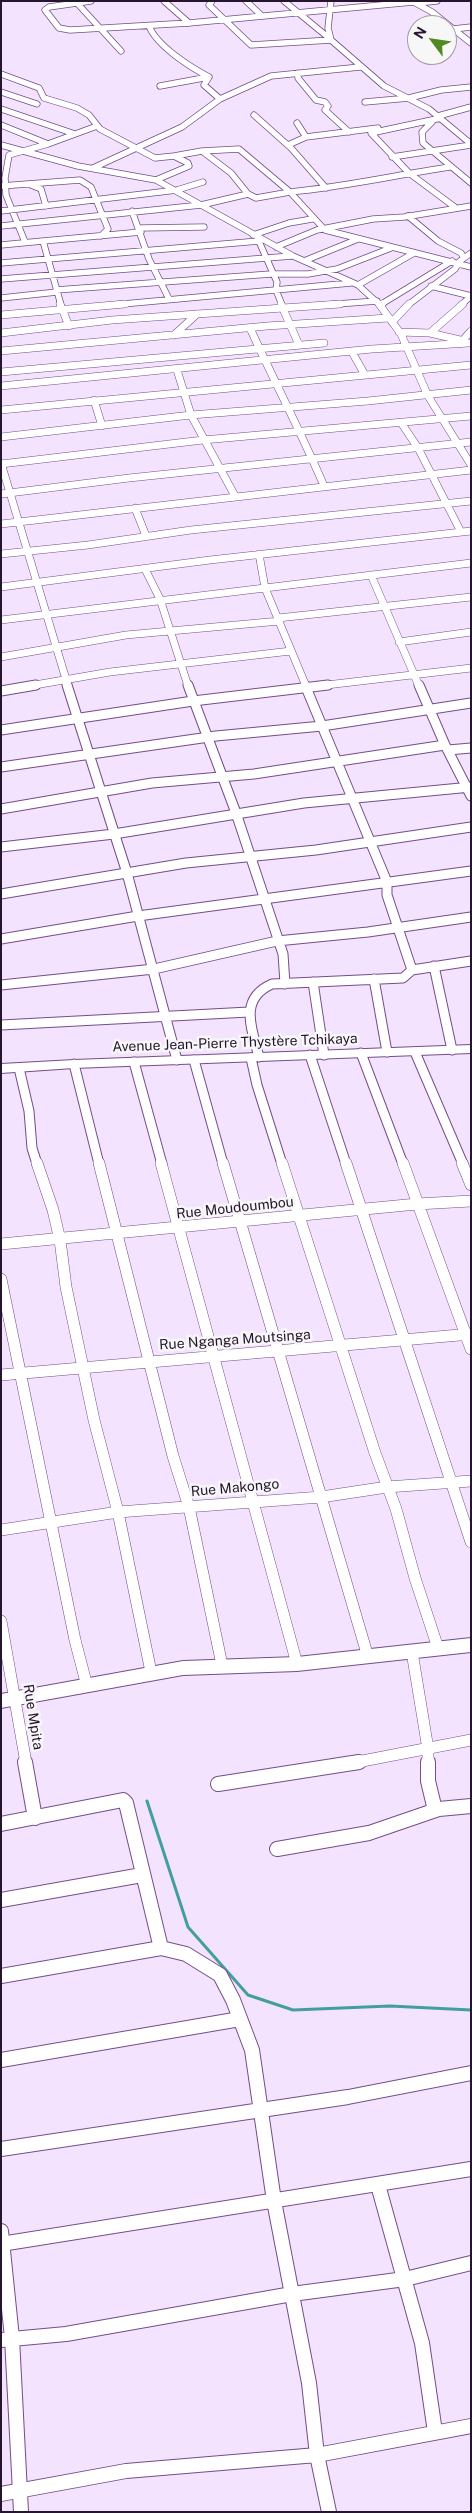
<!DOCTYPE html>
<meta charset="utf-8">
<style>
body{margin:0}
#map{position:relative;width:472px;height:2513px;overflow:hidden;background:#f4e3fe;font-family:"Public Sans",sans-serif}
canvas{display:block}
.frame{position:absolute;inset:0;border:2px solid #26152e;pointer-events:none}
.north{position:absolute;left:407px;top:15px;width:50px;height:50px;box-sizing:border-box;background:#f7f7f7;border:1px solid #a39da7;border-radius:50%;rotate:301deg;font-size:14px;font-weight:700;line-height:20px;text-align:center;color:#26152e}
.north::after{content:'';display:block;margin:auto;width:18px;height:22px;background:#528923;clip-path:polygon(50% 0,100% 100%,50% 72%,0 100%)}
</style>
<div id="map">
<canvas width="472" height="2513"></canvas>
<div class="frame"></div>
<div class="north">N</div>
</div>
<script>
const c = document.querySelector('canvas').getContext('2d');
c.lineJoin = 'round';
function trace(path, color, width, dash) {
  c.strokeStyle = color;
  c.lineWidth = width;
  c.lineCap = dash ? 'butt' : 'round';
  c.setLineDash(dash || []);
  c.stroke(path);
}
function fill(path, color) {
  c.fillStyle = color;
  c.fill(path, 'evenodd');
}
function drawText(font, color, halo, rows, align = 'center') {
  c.font = font + ' "Public Sans",sans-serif';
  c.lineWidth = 5;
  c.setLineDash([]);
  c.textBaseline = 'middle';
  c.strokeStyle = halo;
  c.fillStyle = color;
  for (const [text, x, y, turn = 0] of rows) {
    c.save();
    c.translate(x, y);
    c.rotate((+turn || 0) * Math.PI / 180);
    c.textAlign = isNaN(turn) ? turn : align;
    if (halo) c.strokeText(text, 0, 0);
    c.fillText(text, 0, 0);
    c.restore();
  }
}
trace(new Path2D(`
 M 147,1801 L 188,1927 L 248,1995 L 293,2010 L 390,2006 L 471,2010`), '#449e9d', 3);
const streetFar4 = new Path2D(`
 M 91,1 L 49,7 L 45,10 L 59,28 L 70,30 L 189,23 L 413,2
 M 164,1 L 189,23
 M 212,1 L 209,5 L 251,45 L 331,40
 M 246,1 L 261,15
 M 284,1 L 329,38
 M 331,1 L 328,28 L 331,40 L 384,86 L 429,109 L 471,144
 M 412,1 L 432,12 L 471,43
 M 76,2 L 121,51
 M 417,3 L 437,1
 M 149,26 C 157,46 190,67 209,77
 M 453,29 L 471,27
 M 298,73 L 298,78 L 316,100 L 325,102 L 328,106 L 325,110 L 349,132
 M 1,74 L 39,88 L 44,98 L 77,108 L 89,115 L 100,129 L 155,158 L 174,156 L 188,163 L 189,166 L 156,180
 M 209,77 L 204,85 L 220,99
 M 160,86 L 209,77
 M 1,92 L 37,104
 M 365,102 L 409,98 L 441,90 L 471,87
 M 1,109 L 75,134
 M 254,115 L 291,148 L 326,188
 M 438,116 L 471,107
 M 441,118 L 371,133 L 409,173 L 456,208
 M 432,122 L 422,132 L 423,143 L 471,183
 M 297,123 L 306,137
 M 1,125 L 48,144
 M 1,145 L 78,166 L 156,180 L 293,256 L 358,285 L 380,305
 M 288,145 L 306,137 L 378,128
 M 239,149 L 290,192 L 256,198 L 248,194 L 231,173 L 202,151 Z
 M 174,156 L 202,151
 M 392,157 L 471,145
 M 93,168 L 182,127 L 220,99 L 271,76 L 360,67
 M 31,185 L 41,189 L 46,206
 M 1,186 L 80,180 L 91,187 L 108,229 L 101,236
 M 290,192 L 325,230 L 471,267
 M 290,192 C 344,187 396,175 450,167
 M 1,211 L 177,190 L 203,182
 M 132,211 L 149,259 L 169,299
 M 408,216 L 438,241 L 461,253 L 464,258
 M 1,226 L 201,205 L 248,194
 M 139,228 L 204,227
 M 253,235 L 289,223 L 312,219
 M 257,237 L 277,282 L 276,290 L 282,305
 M 43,241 L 141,232
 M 25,242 L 6,195 L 5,178 L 9,155 L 48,144 L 97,126
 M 1,245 L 43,241 L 61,305
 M 276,247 L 317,230 L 373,219 L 404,217 L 471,206
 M 304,261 L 358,239
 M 1,263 L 259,241
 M 1,279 L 292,256
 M 358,285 L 414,253
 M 431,286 L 471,296
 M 56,290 L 271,274 L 308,274 L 337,269 L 391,248
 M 1,298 L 57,292
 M 112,305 L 351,283
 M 323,305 L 377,301
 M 380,305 L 452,261
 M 408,305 L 455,269 L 460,261 L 471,253
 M 461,305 L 471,296`);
const streetFar3 = new Path2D(`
 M 60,304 L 69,326
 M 281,304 L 299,345
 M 379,304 L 401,334 L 428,396 L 471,465
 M 380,305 L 382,304
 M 1,315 L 125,304
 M 392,322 L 409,304
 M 250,328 C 274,381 301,432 324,486
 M 399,332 L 430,333 L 460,340
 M 1,333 L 112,320 L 340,304
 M 430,333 L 463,304
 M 174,335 L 197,314
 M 462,341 L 471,331
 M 1,351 L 267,326 L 388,318
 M 352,352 L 365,375
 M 177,370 L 191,415 L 235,496
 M 1,372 L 324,343
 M 1,386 L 372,349 L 469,343
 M 94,400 L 102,426
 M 1,410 L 471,365
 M 402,424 L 418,448 L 461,532
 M 1,437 L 191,415 L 368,401 L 471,390
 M 1,463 L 68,686
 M 1,464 L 203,440 L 471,416
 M 1,494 L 129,478 L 471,442
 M 135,508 L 146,536
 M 1,524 L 471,470
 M 1,554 L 88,545 L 191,530 L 471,501
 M 259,554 L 265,588 L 306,686
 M 145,569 L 160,599 L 188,686
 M 371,575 L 419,686
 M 1,587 L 210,560 L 471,531
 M 278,618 L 471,597
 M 1,620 L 471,563
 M 399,642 L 471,632
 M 1,657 L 126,635 L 280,621
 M 29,686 L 110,672 L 291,651
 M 318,686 L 471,668`);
const streetFar2 = new Path2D(`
 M 67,685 L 127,873 L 177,1060
 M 188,685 L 236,813 L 283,954 L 285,984
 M 305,685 L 387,882 L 387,895 L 412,970
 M 419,685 L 445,745 L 471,796
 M 1,691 L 36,685
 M 1,730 L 193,701 L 328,685
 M 448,750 L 471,748
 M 1,767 L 216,736 L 322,726 L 471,703
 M 1,809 L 152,783 L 254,774 L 445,745
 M 1,847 L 114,834 L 304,803 L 471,787
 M 1,894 L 186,863 L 316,850 L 471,827
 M 1,939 L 138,916 L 471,871
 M 434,966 L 452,1050
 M 374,979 L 387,1052
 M 313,982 L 324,1055
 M 1,985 L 154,969 L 277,941 L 368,932 L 471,917
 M 1,1025 L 249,1012
 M 415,1052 L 463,1164
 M 361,1053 L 403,1164
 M 310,1055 L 346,1164
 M 259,1057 C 252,1029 238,999 272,984 L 403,978 L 412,970 L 471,961
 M 251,1058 L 257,1085 L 282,1164
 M 194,1060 L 223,1164
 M 134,1062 L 162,1164
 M 74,1064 L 99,1164
 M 19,1068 L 29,1111 L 32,1148 L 37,1164`);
const streetFar1 = new Path2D(`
 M 37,1163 L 53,1210 L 60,1240 L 66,1287 L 94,1420 L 118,1512 L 151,1672
 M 99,1163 L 173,1456 L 189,1507 L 222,1665
 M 161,1163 L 297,1664
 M 223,1163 L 368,1657
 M 282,1163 L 375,1453 L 396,1509 L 415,1578 L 438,1648
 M 346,1163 L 471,1542
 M 403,1163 L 471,1349
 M 462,1163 L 471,1185
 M 1,1244 L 417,1204 L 471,1201
 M 1,1279 L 75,1640 L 87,1686
 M 1,1375 L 471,1334
 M 1,1530 L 118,1512 L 321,1497 L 387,1487 L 471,1481
 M 1,1621 L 26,1763
 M 412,1652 L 428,1749 L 428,1763
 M 352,1763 L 471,1740`);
const street = new Path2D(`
 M 25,1762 L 35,1818
 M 428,1762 L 428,1781 L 435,1810
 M 218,1784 L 359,1762
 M 1,1824 L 123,1800 L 126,1803 L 161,1948
 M 277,1849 L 369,1833 L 439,1809 L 471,1806
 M 1,1900 L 142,1875
 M 1,1976 L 161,1948 L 186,1954 L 220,1975 L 233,2000 L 252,2050 L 274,2201 L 309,2383 L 317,2455 L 329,2512
 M 1,2060 L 240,2019
 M 1,2149 L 348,2097 L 471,2073
 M 378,2185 L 422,2343 L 435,2432
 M 1,2231 L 12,2338 L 21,2512
 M 1,2244 L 471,2169
 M 1,2340 L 66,2334 L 292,2294 L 405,2279 L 471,2263
 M 1,2494 L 126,2471 L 317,2455 L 471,2426`);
const secondary = new Path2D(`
 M 471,1045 L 471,1053 L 74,1068 L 1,1073 L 1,1064 L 74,1060 Z
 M 471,1638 L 471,1652 L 297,1671 L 183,1675 L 1,1708 L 1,1694 L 183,1661 L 297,1657 Z`);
trace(streetFar4, '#754d89', 7);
trace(streetFar3, '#754d89', 8);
trace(streetFar2, '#754d89', 11);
trace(streetFar1, '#754d89', 12);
trace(street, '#754d89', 16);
trace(secondary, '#754d89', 2);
trace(streetFar4, '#fff', 5.5);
trace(streetFar3, '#fff', 7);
trace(streetFar2, '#fff', 9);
trace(streetFar1, '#fff', 11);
trace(street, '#fff', 14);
fill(secondary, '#fff');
drawText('14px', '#26152e', '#f7f7f7', [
 ["Avenue Jean-Pierre Thystère Tchikaya",235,1043,-2],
 ["Rue Moudoumbou",235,1208,-6],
 ["Rue Nganga Moutsinga",235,1340,-4],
 ["Rue Makongo",235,1488,-5],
 ["Rue Mpita",33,1717,81]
]);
</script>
